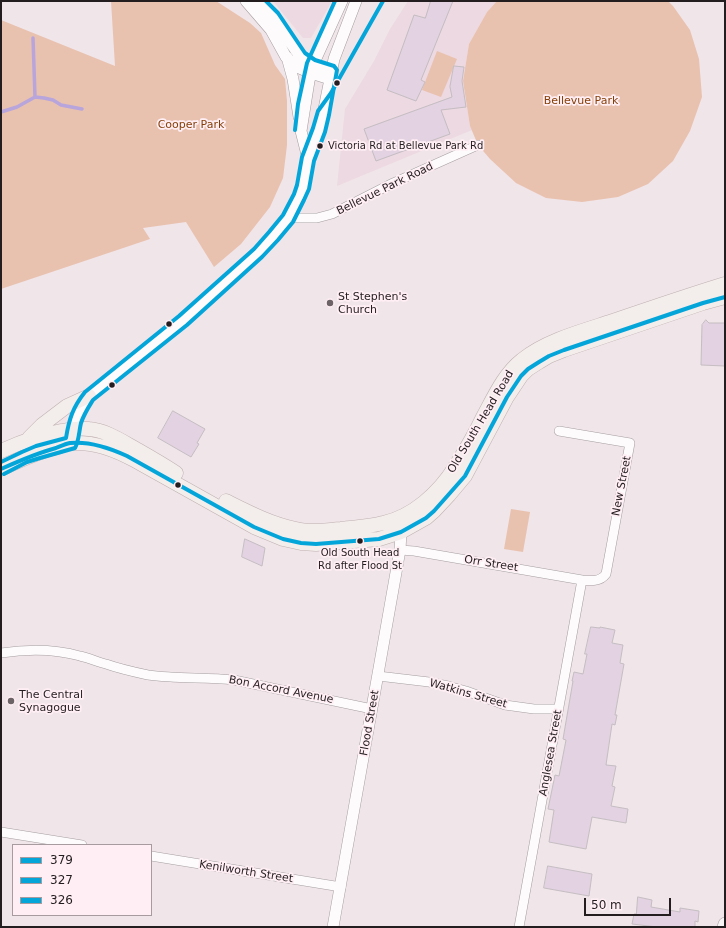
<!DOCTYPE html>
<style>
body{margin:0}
#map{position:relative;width:726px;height:928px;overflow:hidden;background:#f0e5e9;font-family:"DejaVu Sans",sans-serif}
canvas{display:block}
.frame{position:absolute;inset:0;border:2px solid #241d20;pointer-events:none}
.legend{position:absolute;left:12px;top:844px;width:140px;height:72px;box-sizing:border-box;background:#ffeff5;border:1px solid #a79ba0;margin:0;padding:5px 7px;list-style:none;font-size:12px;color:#241d20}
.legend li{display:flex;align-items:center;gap:8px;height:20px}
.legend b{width:20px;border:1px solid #a79ba0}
.scale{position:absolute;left:584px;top:898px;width:87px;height:18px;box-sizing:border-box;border:2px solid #241d20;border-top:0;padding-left:5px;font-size:12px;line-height:14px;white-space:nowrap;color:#241d20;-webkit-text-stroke:3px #ffeff5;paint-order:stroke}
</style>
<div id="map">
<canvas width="726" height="928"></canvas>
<div class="frame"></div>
<ul class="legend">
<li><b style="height:5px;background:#04a6da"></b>379</li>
<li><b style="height:5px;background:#04a6da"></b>327</li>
<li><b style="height:5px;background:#04a6da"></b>326</li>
</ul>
<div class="scale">50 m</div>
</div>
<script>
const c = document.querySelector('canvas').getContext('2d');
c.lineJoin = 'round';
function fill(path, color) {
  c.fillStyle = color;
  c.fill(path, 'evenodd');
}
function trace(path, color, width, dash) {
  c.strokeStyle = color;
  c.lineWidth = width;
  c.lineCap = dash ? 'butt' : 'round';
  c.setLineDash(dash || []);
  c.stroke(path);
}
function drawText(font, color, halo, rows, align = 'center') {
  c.font = font + ' "DejaVu Sans",sans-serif';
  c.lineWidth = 3.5;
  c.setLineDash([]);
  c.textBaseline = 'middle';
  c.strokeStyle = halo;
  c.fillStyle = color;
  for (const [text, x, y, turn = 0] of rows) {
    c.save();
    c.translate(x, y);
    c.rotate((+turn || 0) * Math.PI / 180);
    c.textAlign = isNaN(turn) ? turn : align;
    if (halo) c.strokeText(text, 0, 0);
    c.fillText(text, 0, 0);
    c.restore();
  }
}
fill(new Path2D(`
 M 273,1 L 332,1 L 311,38 L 303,38 Z
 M 408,1 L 497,1 L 487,12 L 469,44 L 463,81 L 470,126 L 472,130 L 337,186 L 345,109 L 374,61 L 390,29 Z`), '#edd9e1');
fill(new Path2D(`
 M 111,1 L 216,1 L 250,23 L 261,33 L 275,65 L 285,79 L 287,101 L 287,145 L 283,178 L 270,207 L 241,244 L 214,267 L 186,222 L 143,228 L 150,239 L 1,289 L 1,20 L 115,66 Z
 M 497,1 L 668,1 L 673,6 L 690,30 L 699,59 L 702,97 L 690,131 L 673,161 L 648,184 L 618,197 L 582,202 L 546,198 L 516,183 L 490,159 L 478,145 L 470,126 L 463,81 L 469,44 L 487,12 Z
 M 437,51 L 457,59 L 441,97 L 422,90 Z
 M 511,509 L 530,512 L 523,552 L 504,549 Z`), '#e9c1af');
trace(new Path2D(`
 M 33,38 L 35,97
 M 1,112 L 17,107 L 35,97 L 44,98 L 53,100 L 61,105 L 82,109`), '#b8a5dc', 3.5);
const building = new Path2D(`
 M 431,1 L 453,1 L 421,80 L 425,82 L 416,101 L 387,90 L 414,15 L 425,18 Z
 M 454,66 L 464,67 L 462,81 L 466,107 L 441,110 L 450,134 L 376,161 L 364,129 L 452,97 L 450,87 Z
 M 706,320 L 709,323 L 725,323 L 725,366 L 701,365 L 702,325 Z
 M 173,411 L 205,429 L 197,443 L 199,444 L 191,457 L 158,438 Z
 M 245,539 L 265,548 L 262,566 L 242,557 Z
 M 591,627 L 600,628 L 600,627 L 615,630 L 612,643 L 623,645 L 620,663 L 624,664 L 615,715 L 617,715 L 615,725 L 612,724 L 606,765 L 616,766 L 612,786 L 615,787 L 611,806 L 628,809 L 626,823 L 592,817 L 586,849 L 549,842 L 554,810 L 548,809 L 555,775 L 559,776 L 566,740 L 563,739 L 573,681 L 572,681 L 574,672 L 583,674 L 587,654 L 585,654 Z
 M 548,866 L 592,874 L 589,896 L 544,888 Z
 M 638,897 L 652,900 L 651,907 L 680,912 L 680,908 L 699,911 L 698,922 L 695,921 L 695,927 L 657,927 L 632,924 L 634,914 L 636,914 Z`);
fill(building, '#e3d2e1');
trace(building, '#c4bdc1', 1);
const minor = new Path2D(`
 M 288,218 L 317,218 L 332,214 L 393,183 L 478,145
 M 400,550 L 414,551 L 582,580 C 591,581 600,582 606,574 L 630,443 L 559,431
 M 1,653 C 27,649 55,649 80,656 C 89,658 98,662 106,664 C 120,669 134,672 148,675 C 177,679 205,677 234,680 L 372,709
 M 378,676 L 429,682 L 448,686 L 466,691 L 505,705 L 534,709 L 559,709
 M 1,832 L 82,845
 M 151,856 L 341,887
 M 519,927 L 582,580`);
const tertiary = new Path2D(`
 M 246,1 L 271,30 L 286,57 L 297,67 L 311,73 L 330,79
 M 256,1 L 260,3 L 273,17 L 301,58 L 313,65 L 331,71
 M 287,57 L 293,79 L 299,117
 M 308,159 L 301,131 L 309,81 L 313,65 L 342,1
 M 72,435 C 75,420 80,409 89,396 L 183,321 L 258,253 L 274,236 L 288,218 L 299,197 L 303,187 L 308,159 L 319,130 L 323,114 L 334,59 L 356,1
 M 333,927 L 400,550 L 401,532 L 399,526`);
const secondary = new Path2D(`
 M 724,927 L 725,924`);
const primary = new Path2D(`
 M 29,438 L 42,425 L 67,406 L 89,396
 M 1,451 C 21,442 40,435 62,431 C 71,429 80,428 89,429 C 103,430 117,438 129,445 C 145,454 161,463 176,473
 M 1,469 C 20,460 38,452 58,447 C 63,445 68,443 73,443 C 94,442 116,450 134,460 L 254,527 L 283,539 L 301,543 L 316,544 L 379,539 L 401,532 L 426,518 L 434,511 L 449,495 L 465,476 L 507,397 L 521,376 L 528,369 L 539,362 L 549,356 L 564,350 L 703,303 L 725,297
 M 226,501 C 248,512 271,524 296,529 C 311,533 326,530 341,529 C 355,527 369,527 383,523 C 412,517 439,493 455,467 C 465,451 475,434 483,417 C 494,397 504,374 522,360 C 545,341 582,331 610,322 C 648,309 686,296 725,284`);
trace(minor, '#a59ea0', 10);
trace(tertiary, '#a59ea0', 12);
trace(secondary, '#a59ea0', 14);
trace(primary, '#bfb0b1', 15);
trace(minor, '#fdfbfc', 9);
trace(tertiary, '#fdfbfc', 11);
trace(secondary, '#f8f3f4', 13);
trace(primary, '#f3edec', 14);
trace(new Path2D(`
 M 1,469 C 19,461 37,453 56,448 C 61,446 65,444 70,443 C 90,441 110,448 127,456 L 254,527 L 283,539 L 301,543 L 316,544 L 379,539 L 401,532 L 426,518 L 434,511 L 465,476 L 507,397 L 521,376 L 528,369 L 539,362 L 549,356 L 564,350 L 703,303 L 725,297`), '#04a6da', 4);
trace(new Path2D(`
 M 4,474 L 27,462 L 40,458 L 75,448 C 79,441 79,431 81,423 C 84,414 88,408 93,400 L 187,325 L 262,257 L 278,240 L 293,222 L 304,200 L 309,189 L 314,161 L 325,132 L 329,115 L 337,70 L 334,66 L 315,60 L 305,53 L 278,13 L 266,1`), '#04a6da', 4);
trace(new Path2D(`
 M 295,130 L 298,104 L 307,63 L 335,1
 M 1,462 L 22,452 L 36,446 L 66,438 C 69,419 73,407 85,392 L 179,316 L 254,249 L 269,232 L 283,215 L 294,194 L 297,185 L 302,157 L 313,128 L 318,111 L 331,93 L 383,1`), '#04a6da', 4);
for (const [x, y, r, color] of [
 [337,83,3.5,"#241d20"],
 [320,146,3.5,"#241d20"],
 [330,303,4,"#6b6366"],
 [169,324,3.5,"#241d20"],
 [112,385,3.5,"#241d20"],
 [178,485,3.5,"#241d20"],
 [360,541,3.5,"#241d20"],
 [11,701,4,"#6b6366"]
]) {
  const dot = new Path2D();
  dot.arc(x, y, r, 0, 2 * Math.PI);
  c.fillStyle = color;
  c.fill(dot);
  trace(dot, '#ffeff5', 1.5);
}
drawText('10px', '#241d20', '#ffeff5', [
 ["Victoria Rd at Bellevue Park Rd",328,146],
 ["Old South Head",360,553,"center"],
 ["Rd after Flood St",360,566,"center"]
], 'left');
drawText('11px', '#863e06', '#ffeff5', [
 ["Bellevue Park",581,101],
 ["Cooper Park",191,125]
]);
drawText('11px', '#241d20', '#ffeff5', [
 ["Bellevue Park Road",385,189,-26],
 ["Old South Head Road",481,422,-59],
 ["New Street",622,486,-79],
 ["Orr Street",491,564,9],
 ["Bon Accord Avenue",281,690,11],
 ["Watkins Street",468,694,16],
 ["Flood Street",370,723,-80],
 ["Anglesea Street",551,753,-80],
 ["Kenilworth Street",246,872,9]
]);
drawText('11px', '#241d20', '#ffeff5', [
 ["St Stephen's",338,297],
 ["Church",338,310],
 ["The Central",19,695],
 ["Synagogue",19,708]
], 'left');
</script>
